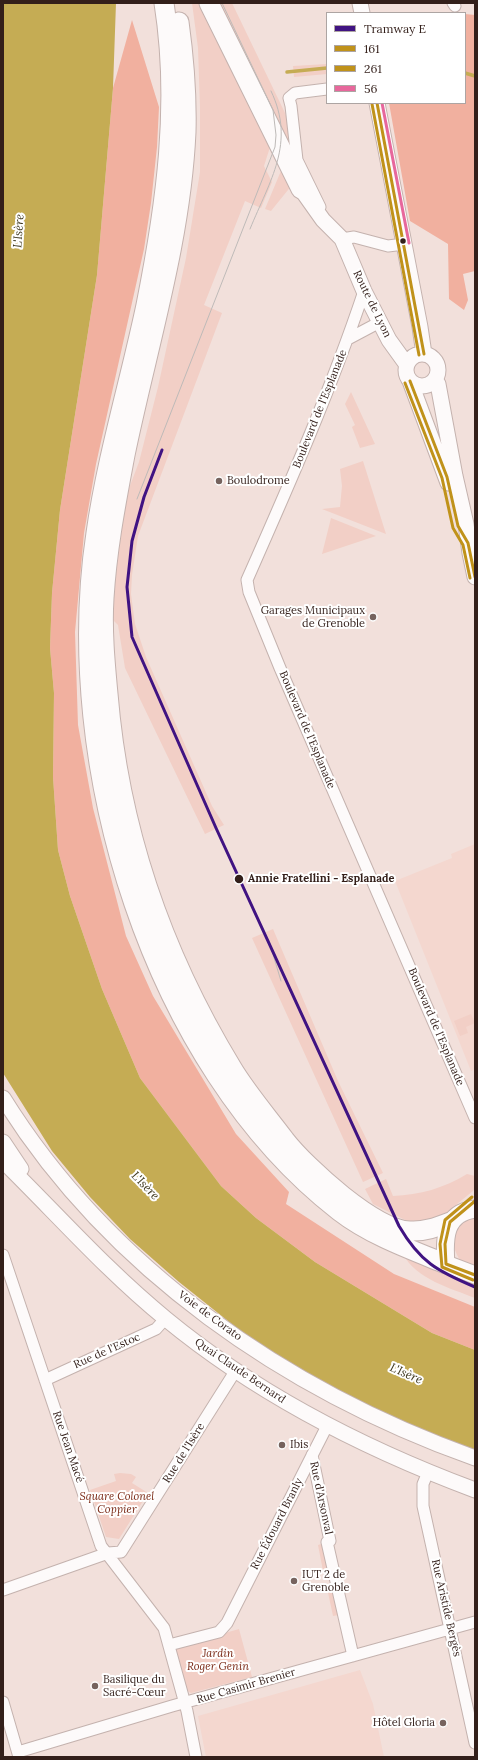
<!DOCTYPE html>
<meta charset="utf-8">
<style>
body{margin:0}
#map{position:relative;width:478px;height:1760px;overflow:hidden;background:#f2e0db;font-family:Lora,serif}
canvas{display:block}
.frame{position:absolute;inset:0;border:4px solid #331f1a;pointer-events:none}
.legend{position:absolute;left:326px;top:12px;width:140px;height:92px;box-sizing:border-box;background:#fff;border:1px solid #ada5a3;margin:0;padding:5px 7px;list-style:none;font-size:12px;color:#331f1a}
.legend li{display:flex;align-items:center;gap:8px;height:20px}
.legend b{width:20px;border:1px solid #ada5a3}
</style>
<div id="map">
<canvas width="478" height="1760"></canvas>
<div class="frame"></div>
<ul class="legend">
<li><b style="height:5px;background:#401382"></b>Tramway E</li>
<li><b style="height:5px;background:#c0921a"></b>161</li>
<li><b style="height:5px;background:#c0921a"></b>261</li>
<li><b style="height:5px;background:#e7679c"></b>56</li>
</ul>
</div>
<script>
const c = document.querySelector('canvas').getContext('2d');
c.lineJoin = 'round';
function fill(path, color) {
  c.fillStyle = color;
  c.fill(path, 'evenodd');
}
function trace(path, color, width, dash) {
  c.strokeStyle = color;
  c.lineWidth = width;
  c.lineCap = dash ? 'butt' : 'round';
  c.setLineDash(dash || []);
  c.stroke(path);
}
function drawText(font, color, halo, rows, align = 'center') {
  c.font = font + ' Lora,serif';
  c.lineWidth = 4;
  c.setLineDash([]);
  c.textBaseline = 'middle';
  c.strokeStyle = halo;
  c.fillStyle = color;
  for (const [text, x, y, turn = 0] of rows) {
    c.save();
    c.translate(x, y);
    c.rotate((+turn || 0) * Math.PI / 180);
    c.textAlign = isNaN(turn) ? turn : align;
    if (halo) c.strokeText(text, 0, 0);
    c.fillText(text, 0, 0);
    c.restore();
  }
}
fill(new Path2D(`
 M 475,844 L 475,1069 L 471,1071 L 395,881 L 452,858 L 451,854 Z
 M 360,1670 L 373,1704 L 384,1757 L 206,1757 L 198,1716 Z`), '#f4d7cf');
fill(new Path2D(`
 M 192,3 L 206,3 L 271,144 L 264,166 L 272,182 L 261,208 L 245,201 L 204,305 L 222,313 L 138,536 L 132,575 L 131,594 L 135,624 L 146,657 L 212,806 L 224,825 L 205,834 L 125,668 L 118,625 L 112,619 L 117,555 L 128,491 L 139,462 L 158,387 L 186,258 L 200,172 L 200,107 L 198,48 Z
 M 215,3 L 232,3 L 285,113 L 289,124 L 288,144 Z
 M 327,64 L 327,74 L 294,77 L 293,66 Z
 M 283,166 L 292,185 L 271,211 L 265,209 Z
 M 351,392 L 375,444 L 360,448 L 352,427 L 355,425 L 345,404 Z
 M 363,461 L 386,534 L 322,509 L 340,507 L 342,486 L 340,469 Z
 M 331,518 L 376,536 L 322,554 Z
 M 273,929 L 338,1081 L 383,1173 L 363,1182 L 252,938 Z
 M 471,1014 L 475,1023 L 466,1027 L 468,1033 L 460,1036 L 454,1021 Z
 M 467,1174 L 475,1176 L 475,1188 L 473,1191 L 441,1217 L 418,1223 L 405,1220 L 373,1204 L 365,1189 L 386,1179 L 393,1196 C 420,1195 444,1188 467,1174 Z
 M 469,1219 L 475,1219 L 475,1268 C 471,1266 466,1265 463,1263 C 459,1260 457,1255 455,1250 C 450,1235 457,1227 469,1219 Z
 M 403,1254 L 475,1283 L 475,1298 C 450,1288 416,1279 403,1254 Z
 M 120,1473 L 131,1474 L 136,1477 L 132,1483 L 148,1493 L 119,1539 L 106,1537 L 90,1490 L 116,1481 L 114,1474 Z
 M 324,1543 L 339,1615 L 333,1616 L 327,1588 L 331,1587 L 327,1570 L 323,1571 L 318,1545 Z
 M 239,1629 L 252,1677 L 191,1693 L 186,1690 L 173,1648 Z`), '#f2cfc6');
fill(new Path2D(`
 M 465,14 L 475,15 L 475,271 L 463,274 L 468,300 L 464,310 L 449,299 L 448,244 L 410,221 L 389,103 L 465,103 Z
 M 132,20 L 159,107 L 157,147 L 151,203 L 144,249 L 96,464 L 84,533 L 75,632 L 78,725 L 93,808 L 126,936 L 153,996 L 236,1134 L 289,1192 L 286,1204 L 394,1274 L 475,1307 L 475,1350 L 432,1333 L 315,1262 L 256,1218 L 221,1186 L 140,1078 L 102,989 L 70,896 L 58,850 L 53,777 L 54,693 L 50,648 L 52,593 L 60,510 L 97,275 L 113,88 Z`), '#f1b09f');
fill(new Path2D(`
 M 3,3 L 116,3 L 113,88 L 97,275 L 60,510 L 52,593 L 50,648 L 54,693 L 53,777 L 58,850 L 70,896 L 102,989 L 140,1078 L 221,1186 L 256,1218 L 315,1262 L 432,1333 L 475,1350 L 475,1454 L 396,1421 L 277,1360 L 179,1282 L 130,1239 L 90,1197 L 52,1151 L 3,1073 Z`), '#c5ac54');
trace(new Path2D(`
 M 287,72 L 327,68
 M 465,73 L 475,76`), '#c5ac54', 3.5);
const street = new Path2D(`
 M 453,3 L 455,6
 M 320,207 L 297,160 L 291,106 L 289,98 L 295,93 L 327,89
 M 342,239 L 354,237 L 388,246 L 404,244
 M 364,291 C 331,390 289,485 247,580 L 249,592 L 280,668 L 475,1118
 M 348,339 L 380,322
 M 3,1255 L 101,1546 L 164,1628 L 187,1711 L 196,1757
 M 45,1380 L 156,1329 L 165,1319
 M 312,1455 L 330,1541
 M 428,1472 L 423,1484 L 423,1506 L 475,1743
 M 327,1542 L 353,1656
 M 3,1590 L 108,1553 L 121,1552 L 236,1370
 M 169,1645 L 219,1632 L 227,1623 L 328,1424
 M 3,1702 L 19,1757
 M 18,1752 L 172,1706 L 475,1622`);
const secondary = new Path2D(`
 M 360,3 L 362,13
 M 377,103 L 420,327 L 424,354
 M 301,189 L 323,220 L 342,239 L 364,291 L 389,340 L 407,365
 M406 370a16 16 0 1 1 32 0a16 16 0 1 1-32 0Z
 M 435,379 L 438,384 L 455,476 L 466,524 L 470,553 L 475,577
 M 410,381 L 448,483
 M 3,1098 C 110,1270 287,1391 475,1458
 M 3,1142 L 21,1169
 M 3,1161 C 57,1214 107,1271 166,1319 C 257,1394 365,1449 475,1490`);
const primary = new Path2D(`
 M 475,1209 C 444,1213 444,1239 446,1264 L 475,1275`);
const highway = new Path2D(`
 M 164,3 C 180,104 166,205 146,305 C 130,381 107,456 96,533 C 61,763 151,1065 339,1211 C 370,1235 409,1249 446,1264
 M 209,3 L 301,189
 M 179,22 C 184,58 187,95 186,132 C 181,242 147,348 125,455 C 116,503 107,549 104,598 C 102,630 105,662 108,694 C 119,828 162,953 232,1068 C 247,1093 267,1116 285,1140 C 307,1168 375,1230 410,1231 C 424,1232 437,1227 450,1222`);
trace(street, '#c4b2ae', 13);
trace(secondary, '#c4b2ae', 17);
trace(primary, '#c4b2ae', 19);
trace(highway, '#c4b2ae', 21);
trace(street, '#fdfafa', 11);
trace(secondary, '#fdfafa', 15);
trace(primary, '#fdfafa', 17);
trace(highway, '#fdfafa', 19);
trace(new Path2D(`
 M 250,229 C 270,180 296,143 271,91
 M 137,499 L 275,147 L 276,135 L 273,110 L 222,3
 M 269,941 L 281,981`), '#bebab8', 1);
trace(new Path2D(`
 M 377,103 L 424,354
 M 410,381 L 447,477 L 458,526 L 468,543 L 475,577
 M 475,1201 L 450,1222 L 445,1244 L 446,1264 L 475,1275`), '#c0921a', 3);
trace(new Path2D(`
 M 372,104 L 419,355
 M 405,383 L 442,478 L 453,528 L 463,545 L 470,578
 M 472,1197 L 445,1220 L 440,1244 L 442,1267 L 473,1280`), '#c0921a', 3);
trace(new Path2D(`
 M 382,103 L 409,243`), '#e7679c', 3);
trace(new Path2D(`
 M 162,450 L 144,497 L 132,541 L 127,587 L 132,637 L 216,828 L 399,1226 C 420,1262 437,1271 475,1287`), '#401382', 3);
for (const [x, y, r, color] of [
 [403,241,3.5,"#331f1a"],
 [219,481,4,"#76635e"],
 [373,617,4,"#76635e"],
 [239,879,5,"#331f1a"],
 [282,1445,4,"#76635e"],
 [294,1581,4,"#76635e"],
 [95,1686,4,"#76635e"],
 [443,1723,4,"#76635e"]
]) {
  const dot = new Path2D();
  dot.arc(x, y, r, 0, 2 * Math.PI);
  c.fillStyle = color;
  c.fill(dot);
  trace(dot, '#fff', 1.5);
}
drawText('11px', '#331f1a', '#fff', [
 ["Route de Lyon",372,304,64],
 ["Boulevard de l'Esplanade",320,409,-68],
 ["Boulevard de l'Esplanade",307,730,67],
 ["Boulevard de l'Esplanade",436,1027,67],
 ["Voie de Corato",210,1316,36],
 ["Rue de l'Estoc",107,1351,-24],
 ["Quai Claude Bernard",240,1371,34],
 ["Rue Jean Macé",68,1447,71],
 ["Rue de l'Isère",184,1453,-58],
 ["Rue d'Arsonval",321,1498,78],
 ["Rue Édouard Branly",277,1524,-63],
 ["Rue Aristide Bergès",446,1608,77],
 ["Rue Casimir Brenier",246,1686,-16]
]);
drawText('11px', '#331f1a', '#fff', [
 ["Boulodrome",227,481],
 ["Garages Municipaux",365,611,"right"],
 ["de Grenoble",365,624,"right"],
 ["Ibis",290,1445],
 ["IUT 2 de",302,1575],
 ["Grenoble",302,1588],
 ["Basilique du",103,1680],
 ["Sacré-Cœur",103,1693],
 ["Hôtel Gloria",435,1723,"right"]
], 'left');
drawText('bold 11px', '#331f1a', '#fff', [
 ["Annie Fratellini - Esplanade",248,879]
], 'left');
drawText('italic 11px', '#7a2915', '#fff', [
 ["Square Colonel",117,1497],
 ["Coppier",117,1510],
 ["Jardin",218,1654],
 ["Roger Genin",218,1667]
]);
drawText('italic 12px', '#3f3920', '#fff', [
 ["L'Isère",19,231,-86],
 ["L'Isère",145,1186,46],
 ["L'Isère",406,1374,24]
]);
</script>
